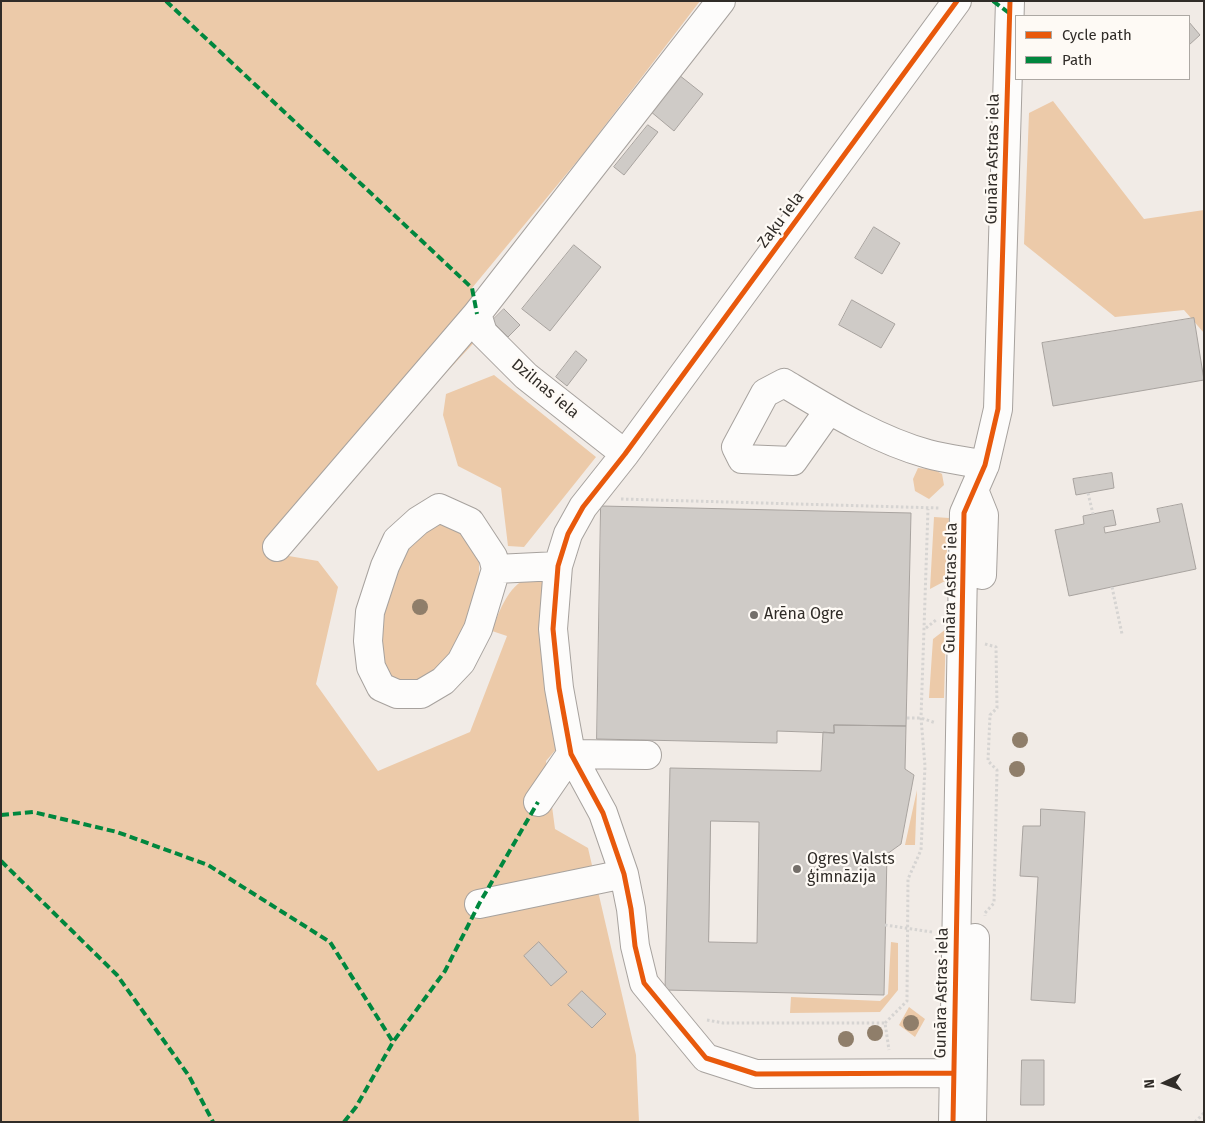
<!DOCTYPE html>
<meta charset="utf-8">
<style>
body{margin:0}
#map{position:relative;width:1205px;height:1123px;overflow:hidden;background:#f1ebe6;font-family:"Fira Sans",sans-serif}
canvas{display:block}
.frame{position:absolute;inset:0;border:2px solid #302c28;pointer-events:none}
.legend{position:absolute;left:1015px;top:15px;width:175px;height:65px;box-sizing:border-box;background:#fefaf5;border:1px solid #aca8a3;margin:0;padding:6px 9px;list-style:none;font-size:15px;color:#302c28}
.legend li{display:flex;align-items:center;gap:10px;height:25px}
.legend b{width:25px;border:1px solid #aca8a3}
.north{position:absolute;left:1140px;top:1058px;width:50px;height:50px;-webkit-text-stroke:4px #fefaf5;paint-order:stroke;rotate:267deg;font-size:14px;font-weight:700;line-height:20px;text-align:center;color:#302c28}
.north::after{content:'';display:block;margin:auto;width:18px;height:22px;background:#302c28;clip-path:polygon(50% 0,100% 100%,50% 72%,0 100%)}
</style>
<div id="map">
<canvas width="1205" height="1123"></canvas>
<div class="frame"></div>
<ul class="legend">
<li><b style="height:6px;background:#e8590c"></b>Cycle path</li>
<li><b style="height:6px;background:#00873e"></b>Path</li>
</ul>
<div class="north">N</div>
</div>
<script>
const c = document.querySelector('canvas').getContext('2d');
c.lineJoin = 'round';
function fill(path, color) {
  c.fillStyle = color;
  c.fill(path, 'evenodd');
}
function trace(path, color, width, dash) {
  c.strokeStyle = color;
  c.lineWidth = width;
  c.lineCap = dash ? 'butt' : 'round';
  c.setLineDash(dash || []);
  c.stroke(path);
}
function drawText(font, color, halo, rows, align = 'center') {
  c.font = font + ' "Fira Sans",sans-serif';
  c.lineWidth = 4.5;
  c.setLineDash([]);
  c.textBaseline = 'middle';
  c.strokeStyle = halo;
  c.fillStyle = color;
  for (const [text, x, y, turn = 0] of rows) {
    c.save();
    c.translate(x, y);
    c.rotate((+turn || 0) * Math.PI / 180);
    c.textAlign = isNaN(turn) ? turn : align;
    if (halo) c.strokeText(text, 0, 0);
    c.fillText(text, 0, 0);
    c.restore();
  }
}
fill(new Path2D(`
 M 1,1 L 700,1 L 583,154 L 472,288 L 483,333 L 277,554 L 318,561 L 338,587 L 316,684 L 378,771 L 470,732 L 507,636 L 492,631 C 499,610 516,565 545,582 L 558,747 L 546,761 L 555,829 L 588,848 L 636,1055 L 639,1122 L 1,1122 Z
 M 1053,101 L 1144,219 L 1204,210 L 1204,333 L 1184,310 L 1115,317 L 1024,244 L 1029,113 Z
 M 494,375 L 596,457 L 524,547 L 508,546 L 501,488 L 458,466 L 443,415 L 446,394 Z
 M 918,468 L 935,470 L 942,474 L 944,485 L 929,499 L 915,491 L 913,479 Z
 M 934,517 L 949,518 L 945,581 L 930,589 Z
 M 447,524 L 464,529 L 474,544 L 479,561 L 479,587 L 473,619 L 447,662 L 420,684 L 402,685 L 385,674 L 379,647 L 388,594 L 410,544 L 433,525 Z
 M 946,629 L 944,698 L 929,698 L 933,639 Z
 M 917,790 L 915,845 L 905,845 Z
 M 891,942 L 898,943 L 898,990 L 880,1012 L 790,1013 L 791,997 L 880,1001 L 888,994 Z
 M 909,1007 L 925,1019 L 915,1037 L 899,1025 Z`), '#eccaa9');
const building = new Path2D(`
 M 1189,22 L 1200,35 L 1189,45 Z
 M 679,75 L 703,94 L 674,131 L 650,111 Z
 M 648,125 L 658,132 L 624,175 L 614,167 Z
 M 874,227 L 900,243 L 882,274 L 855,258 Z
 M 574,245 L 601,267 L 550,331 L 522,309 Z
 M 852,300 L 895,324 L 881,348 L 839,325 Z
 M 504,309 L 520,325 L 508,337 L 492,321 Z
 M 1194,318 L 1204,380 L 1053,406 L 1042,343 Z
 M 576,351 L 587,360 L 567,386 L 556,377 Z
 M 1112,473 L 1114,488 L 1076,495 L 1073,479 Z
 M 1182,504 L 1196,569 L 1069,596 L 1055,530 L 1084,524 L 1083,516 L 1113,510 L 1116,525 L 1104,527 L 1105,533 L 1160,522 L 1157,509 Z
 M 601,506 L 911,513 L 906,726 L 834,725 L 834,733 L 777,731 L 777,743 L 597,739 Z
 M 834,725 L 906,726 L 905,769 L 914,775 L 901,844 L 887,854 L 884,995 L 665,990 L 670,768 L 821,771 L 823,732 L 834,733 ZM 711,821 L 759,822 L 757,943 L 709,942 Z
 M 1041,809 L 1085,812 L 1075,1003 L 1031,1000 L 1038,877 L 1020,876 L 1023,826 L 1040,826 Z
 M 539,942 L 567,972 L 551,986 L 524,956 Z
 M 582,991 L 606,1014 L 592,1028 L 568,1005 Z
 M 1022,1060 L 1044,1060 L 1044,1105 L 1021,1105 Z`);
fill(building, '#cfcbc7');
trace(building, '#a8a39f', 1);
const minor = new Path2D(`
 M 477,314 L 483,333 L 526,376 L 625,454
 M 829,410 L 793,461 L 742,459 L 736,447 L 765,393 L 784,383 C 829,410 877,440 928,454 C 947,459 966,461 985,465
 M 974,490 L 984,515 L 982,575
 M 439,508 L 470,522 L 493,557 L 496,569 L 478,629 L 461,662 L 443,681 L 421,694 L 397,694 L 381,687 L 371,667 L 368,641 L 370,612 L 385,566 L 397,540 L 418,521 Z
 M 277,547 L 477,314 L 721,1
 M 496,569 L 558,566
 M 538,802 L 571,754 L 647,755
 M 479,904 L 624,874
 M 953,1073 L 756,1074 L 706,1058 L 644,983 L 635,946 L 631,909 L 624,874 L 603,813 L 571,754 L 559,688 L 553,629 L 558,566 L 568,534 L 583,507 L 625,454 L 957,1
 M 953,1122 L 964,513 L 985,465 L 998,409 L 1010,1
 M 972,1122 L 975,938`);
trace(minor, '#a7a29e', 30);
trace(new Path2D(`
 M 1088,493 L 1093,514
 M 621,499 L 939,508
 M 1112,587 L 1122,634
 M 926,628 L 936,620
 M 985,644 L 996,647 L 997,708 L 990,715 L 988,761 L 997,770 L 994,903 L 985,913 L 985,916
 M 907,718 L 921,718 L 936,723
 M 885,925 L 932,932
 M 707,1020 L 723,1023 L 885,1023 L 889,1050
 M 885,1023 L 907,1001 L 908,879 L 921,850 L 925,766 L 921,718 L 928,509
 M 1195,1122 L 1204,1113`), '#d6d4d2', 3, [2.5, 2.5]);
trace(minor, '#fdfcfb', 28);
trace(new Path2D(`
 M 166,1 L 472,288 L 477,314
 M 993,1 L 1009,13
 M 1,815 L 33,812 L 117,832 L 208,865 L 330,942 L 393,1042
 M 1,861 L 117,975 L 189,1076 L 213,1122
 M 344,1122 L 356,1107 L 393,1042 L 445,971 L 479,904 L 538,802`), '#00873e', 4, [8, 4]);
trace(new Path2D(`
 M 953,1073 L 756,1074 L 706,1058 L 644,983 L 635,946 L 631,909 L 624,874 L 603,813 L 571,754 L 559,688 L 553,629 L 558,566 L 568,534 L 583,507 L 625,454 L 957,1
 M 953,1122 L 964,513 L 985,465 L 998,409 L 1010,1`), '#e8590c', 5);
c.fillStyle = '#8f7e6a';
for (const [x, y] of [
 [420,607],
 [1020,740],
 [1017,769],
 [911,1023],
 [875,1033],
 [846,1039]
]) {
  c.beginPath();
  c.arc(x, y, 8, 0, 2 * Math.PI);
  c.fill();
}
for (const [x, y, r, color] of [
 [754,615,5,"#746f6a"],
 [797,869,5,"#746f6a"]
]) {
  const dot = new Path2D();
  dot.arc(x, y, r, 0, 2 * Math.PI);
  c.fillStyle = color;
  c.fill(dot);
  trace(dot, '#fefaf5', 2);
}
drawText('16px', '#302c28', '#fefaf5', [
 ["Gunāra Astras iela",993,159,-89],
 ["Zaķu iela",781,220,-53],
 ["Dzilnas iela",545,389,40],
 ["Gunāra Astras iela",951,588,-89],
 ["Gunāra Astras iela",942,993,-89]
]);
drawText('16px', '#302c28', '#fefaf5', [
 ["Arēna Ogre",764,615],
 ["Ogres Valsts",807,860],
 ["ģimnāzija",807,878]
], 'left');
</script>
